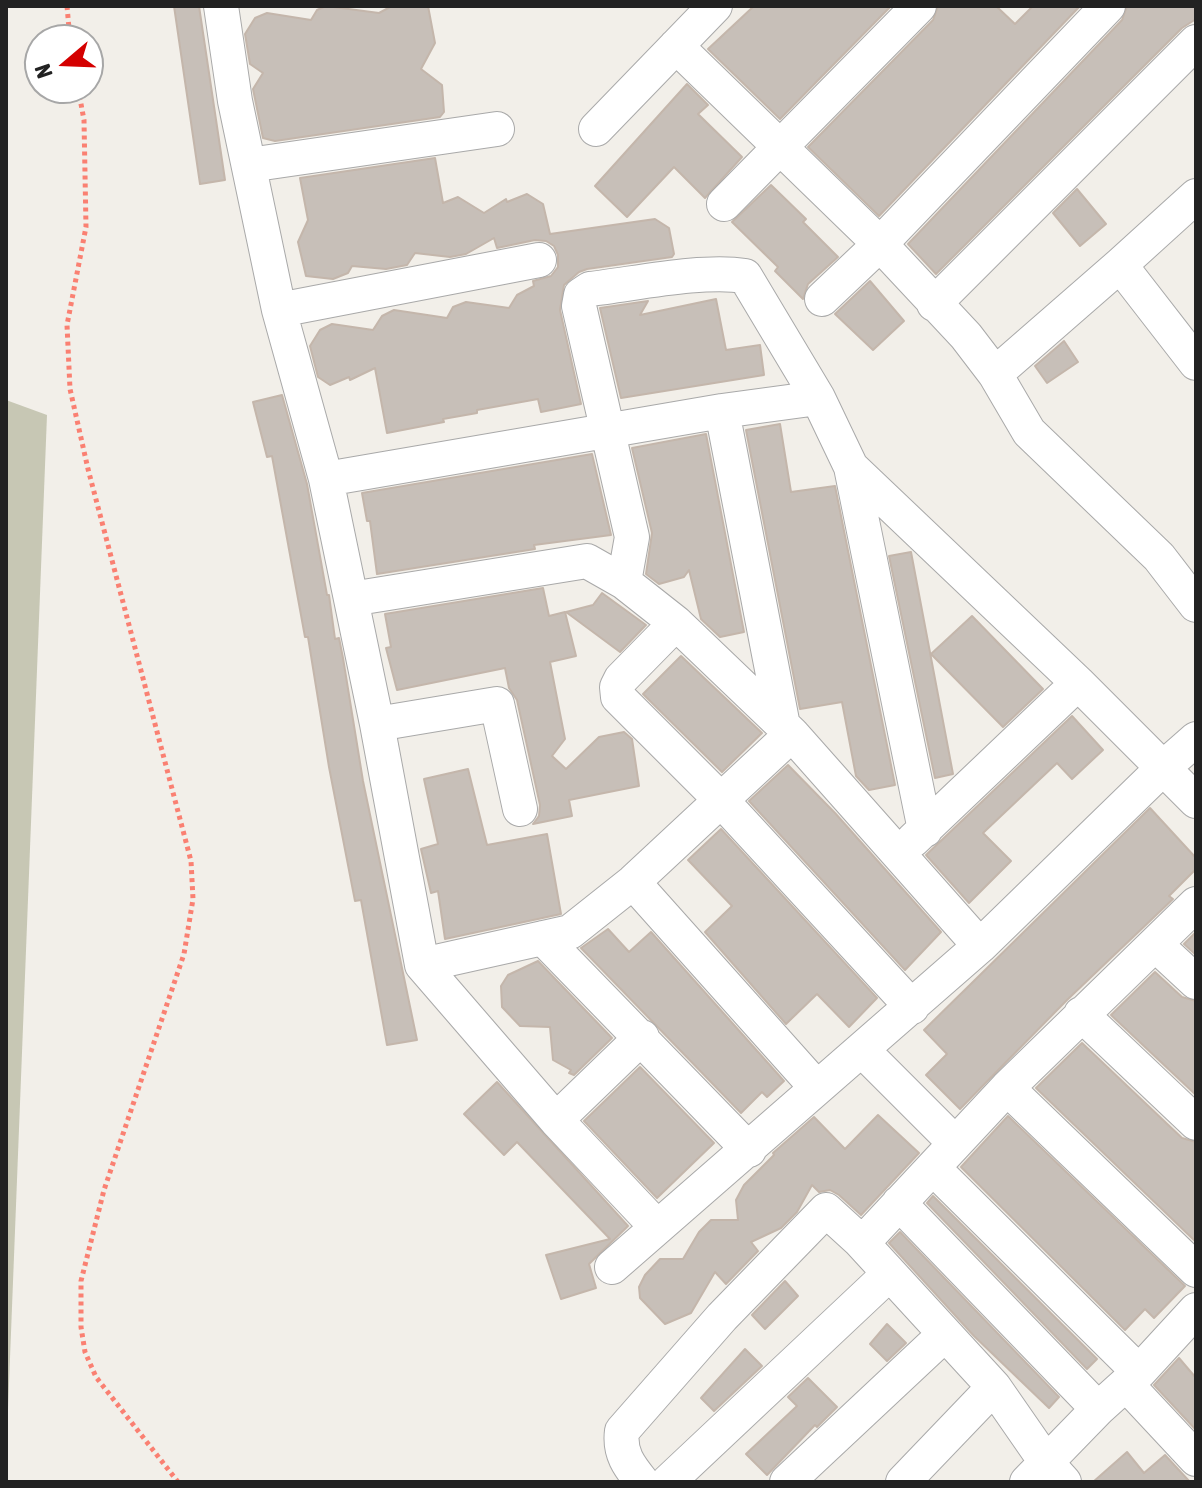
<!DOCTYPE html>
<style>
body{margin:0}
#map{position:relative;width:1202px;height:1488px;overflow:hidden;background:#f2efe9;font-family:"Asap Condensed",sans-serif}
canvas{display:block}
.frame{position:absolute;inset:0;border:8px solid #222;pointer-events:none}
.north{position:absolute;left:24px;top:24px;width:80px;height:80px;box-sizing:border-box;background:#fff;border:2px solid #a7a7a7;border-radius:50%;rotate:251deg;font-size:22px;font-weight:700;line-height:32px;text-align:center;color:#222}
.north::after{content:'';display:block;margin:auto;width:28px;height:36px;background:#d40000;clip-path:polygon(50% 0,100% 100%,50% 72%,0 100%)}
</style>
<div id="map">
<canvas width="1202" height="1488"></canvas>
<div class="frame"></div>
<div class="north">N</div>
</div>
<script>
const c = document.querySelector('canvas').getContext('2d');
c.lineJoin = 'round';
function fill(path, color) {
  c.fillStyle = color;
  c.fill(path, 'evenodd');
}
function trace(path, color, width, dash) {
  c.strokeStyle = color;
  c.lineWidth = width;
  c.lineCap = dash ? 'butt' : 'round';
  c.setLineDash(dash || []);
  c.stroke(path);
}
fill(new Path2D(`
 M 6,400 L 47,415 L 6,1460 Z`), '#c7c7b4');
const building = new Path2D(`
 M 174,6 L 199,6 L 225,180 L 200,184 Z
 M 326,6 L 379,13 L 392,6 L 428,6 L 435,43 L 421,69 L 442,85 L 444,112 L 440,117 L 275,141 L 263,138 L 253,89 L 263,73 L 250,64 L 245,34 L 255,18 L 267,13 L 311,20 L 317,10 Z
 M 754,6 L 891,6 L 780,119 L 708,49 Z
 M 938,6 L 996,6 L 1015,24 L 1033,6 L 1080,6 L 879,216 L 808,147 L 933,20 Z
 M 1127,6 L 1196,6 L 1196,19 L 1182,28 L 936,274 L 908,244 L 1122,20 Z
 M 687,84 L 708,105 L 698,114 L 742,157 L 705,198 L 674,167 L 627,217 L 595,186 Z
 M 435,158 L 443,203 L 458,197 L 484,213 L 506,199 L 507,202 L 527,194 L 543,204 L 550,234 L 655,219 L 669,228 L 674,254 L 672,257 L 587,269 L 579,272 L 564,285 L 560,310 L 581,404 L 541,412 L 538,399 L 477,410 L 477,413 L 443,419 L 444,422 L 387,433 L 375,368 L 350,380 L 349,377 L 330,385 L 318,377 L 310,346 L 320,330 L 332,324 L 373,330 L 382,316 L 394,310 L 447,318 L 453,307 L 466,302 L 509,308 L 517,295 L 534,286 L 533,281 L 551,276 L 558,267 L 558,255 L 554,246 L 546,241 L 535,240 L 497,248 L 494,238 L 466,254 L 450,257 L 415,253 L 407,265 L 386,269 L 352,266 L 348,273 L 333,279 L 306,276 L 298,242 L 308,220 L 300,178 Z
 M 771,185 L 806,219 L 803,222 L 838,257 L 808,284 L 803,299 L 775,271 L 778,267 L 732,222 Z
 M 1077,189 L 1106,224 L 1080,246 L 1053,213 Z
 M 870,281 L 904,321 L 873,350 L 835,314 Z
 M 716,299 L 726,350 L 760,345 L 764,375 L 621,398 L 600,308 L 648,301 L 640,315 Z
 M 1064,341 L 1078,362 L 1047,383 L 1035,366 Z
 M 282,395 L 307,484 L 327,595 L 329,595 L 335,639 L 339,638 L 343,658 L 363,781 L 417,1040 L 387,1045 L 361,900 L 355,901 L 329,767 L 308,637 L 305,637 L 272,456 L 267,457 L 253,402 Z
 M 780,424 L 791,492 L 835,486 L 895,785 L 869,790 L 856,776 L 842,702 L 800,709 L 746,430 Z
 M 706,434 L 744,632 L 720,637 L 701,619 L 689,570 L 684,577 L 659,584 L 646,574 L 652,533 L 632,448 Z
 M 592,454 L 611,535 L 534,545 L 535,549 L 377,574 L 370,521 L 367,521 L 362,493 Z
 M 911,552 L 953,774 L 935,778 L 889,556 Z
 M 543,588 L 549,616 L 565,612 L 576,656 L 550,662 L 565,739 L 552,756 L 566,769 L 599,737 L 624,732 L 632,739 L 639,786 L 569,800 L 572,816 L 533,824 L 539,816 L 540,805 L 517,700 L 509,688 L 505,668 L 397,690 L 386,648 L 391,647 L 385,614 Z
 M 602,593 L 646,625 L 620,652 L 566,612 L 593,605 Z
 M 972,616 L 1043,689 L 1003,727 L 931,654 Z
 M 681,656 L 762,733 L 722,772 L 643,694 Z
 M 1072,716 L 1103,750 L 1072,779 L 1057,763 L 983,833 L 1011,861 L 969,903 L 926,855 Z
 M 788,765 L 835,813 L 941,932 L 905,970 L 749,801 Z
 M 468,769 L 487,845 L 547,834 L 561,914 L 445,939 L 438,891 L 431,893 L 421,849 L 438,844 L 424,779 Z
 M 1150,808 L 1196,858 L 1196,869 L 1169,896 L 1173,899 L 1067,1000 L 960,1109 L 926,1075 L 947,1054 L 924,1030 Z
 M 721,829 L 877,998 L 849,1027 L 817,994 L 786,1024 L 705,932 L 732,906 L 688,860 Z
 M 608,929 L 629,952 L 651,932 L 784,1081 L 767,1097 L 762,1092 L 741,1113 L 581,948 Z
 M 1196,932 L 1196,955 L 1184,944 Z
 M 538,961 L 612,1038 L 574,1075 L 569,1073 L 571,1070 L 553,1060 L 550,1027 L 520,1026 L 502,1007 L 501,986 L 508,975 Z
 M 1155,972 L 1182,997 L 1196,1001 L 1196,1095 L 1111,1015 Z
 M 1082,1043 L 1182,1138 L 1196,1142 L 1196,1242 L 1036,1088 Z
 M 640,1067 L 714,1143 L 657,1198 L 584,1121 Z
 M 497,1082 L 628,1226 L 589,1264 L 596,1288 L 561,1299 L 546,1255 L 610,1239 L 517,1142 L 504,1155 L 464,1114 Z
 M 878,1115 L 919,1153 L 861,1215 L 839,1195 L 830,1190 L 819,1192 L 812,1185 L 797,1212 L 781,1228 L 751,1242 L 758,1251 L 726,1284 L 715,1272 L 691,1313 L 665,1324 L 640,1298 L 639,1287 L 645,1275 L 660,1259 L 683,1259 L 699,1232 L 711,1220 L 738,1220 L 736,1200 L 744,1185 L 774,1155 L 773,1153 L 814,1117 L 845,1149 Z
 M 1008,1116 L 1185,1286 L 1154,1318 L 1145,1309 L 1125,1330 L 961,1167 Z
 M 933,1196 L 1097,1359 L 1087,1369 L 927,1203 Z
 M 900,1232 L 1059,1397 L 1049,1408 L 974,1336 L 889,1243 Z
 M 785,1281 L 798,1296 L 765,1329 L 752,1315 Z
 M 887,1324 L 906,1343 L 887,1361 L 870,1344 Z
 M 745,1349 L 762,1366 L 714,1411 L 701,1398 Z
 M 1179,1358 L 1196,1378 L 1196,1430 L 1154,1385 Z
 M 808,1378 L 837,1407 L 817,1427 L 815,1425 L 767,1475 L 746,1454 L 797,1406 L 788,1397 Z
 M 1127,1452 L 1144,1473 L 1165,1455 L 1190,1482 L 1093,1482 Z`);
fill(building, '#c7bfb8');
trace(building, '#c4b6ab', 2);
const minor = new Path2D(`
 M 221,6 L 235,101 L 279,310 L 326,479
 M 676,46 L 880,244 L 966,336 L 995,374 L 1029,432 L 1159,557 L 1196,605
 M 596,129 L 715,6
 M 249,165 L 497,129
 M 1196,196 L 1120,265 L 1196,363
 M 724,204 L 919,6
 M 822,299 L 880,244 L 1108,6
 M 934,304 L 1196,42
 M 279,310 L 539,260
 M 995,374 L 1120,265
 M 722,411 L 783,726
 M 851,467 L 925,830
 M 624,582 L 632,537 L 579,306 L 581,295 L 590,289 C 634,284 703,269 745,276 L 818,398 L 851,467 L 1078,683 L 1196,801
 M 351,599 L 587,561 L 624,582 L 676,623
 M 377,724 L 497,704 L 520,809
 M 792,734 L 676,623 L 621,679 L 617,687 L 618,697 L 721,800 L 912,1007
 M 913,840 L 1078,683
 M 633,882 L 817,1088
 M 543,938 L 749,1150
 M 1155,944 L 1196,982
 M 422,965 L 570,932 L 633,882 L 792,734 L 980,946
 M 1081,1014 L 1196,1123
 M 862,1050 L 955,1143
 M 1007,1088 L 1196,1270
 M 556,1120 L 642,1037
 M 933,1168 L 1139,1372
 M 899,1203 L 1098,1409
 M 657,1227 L 556,1120 L 422,965 L 377,724 L 326,479 L 722,411 L 818,398
 M 860,1241 L 867,1238 L 1007,1088 L 1196,904
 M 612,1267 L 980,946 L 1163,768 L 1196,739
 M 1126,1384 L 1196,1459
 M 642,1482 C 629,1466 619,1453 622,1431 L 722,1317 L 826,1210 L 860,1241 L 994,1387 L 1046,1462 L 1064,1482
 M 668,1482 L 889,1274
 M 787,1482 L 945,1334
 M 903,1482 L 994,1387
 M 1027,1482 L 1098,1409 L 1139,1372 L 1196,1310`);
trace(minor, '#a9a9a9', 36);
trace(new Path2D(`
 M 67,6 L 70,40
 M 78,88 L 84,120 L 86,227 L 67,325 L 70,389 L 88,469 L 191,861 L 193,899 L 184,954 L 104,1190 L 81,1281 L 81,1327 L 85,1352 L 96,1377 L 178,1482`), '#fa8072', 5, [4, 4]);
trace(minor, '#fff', 34);
</script>
